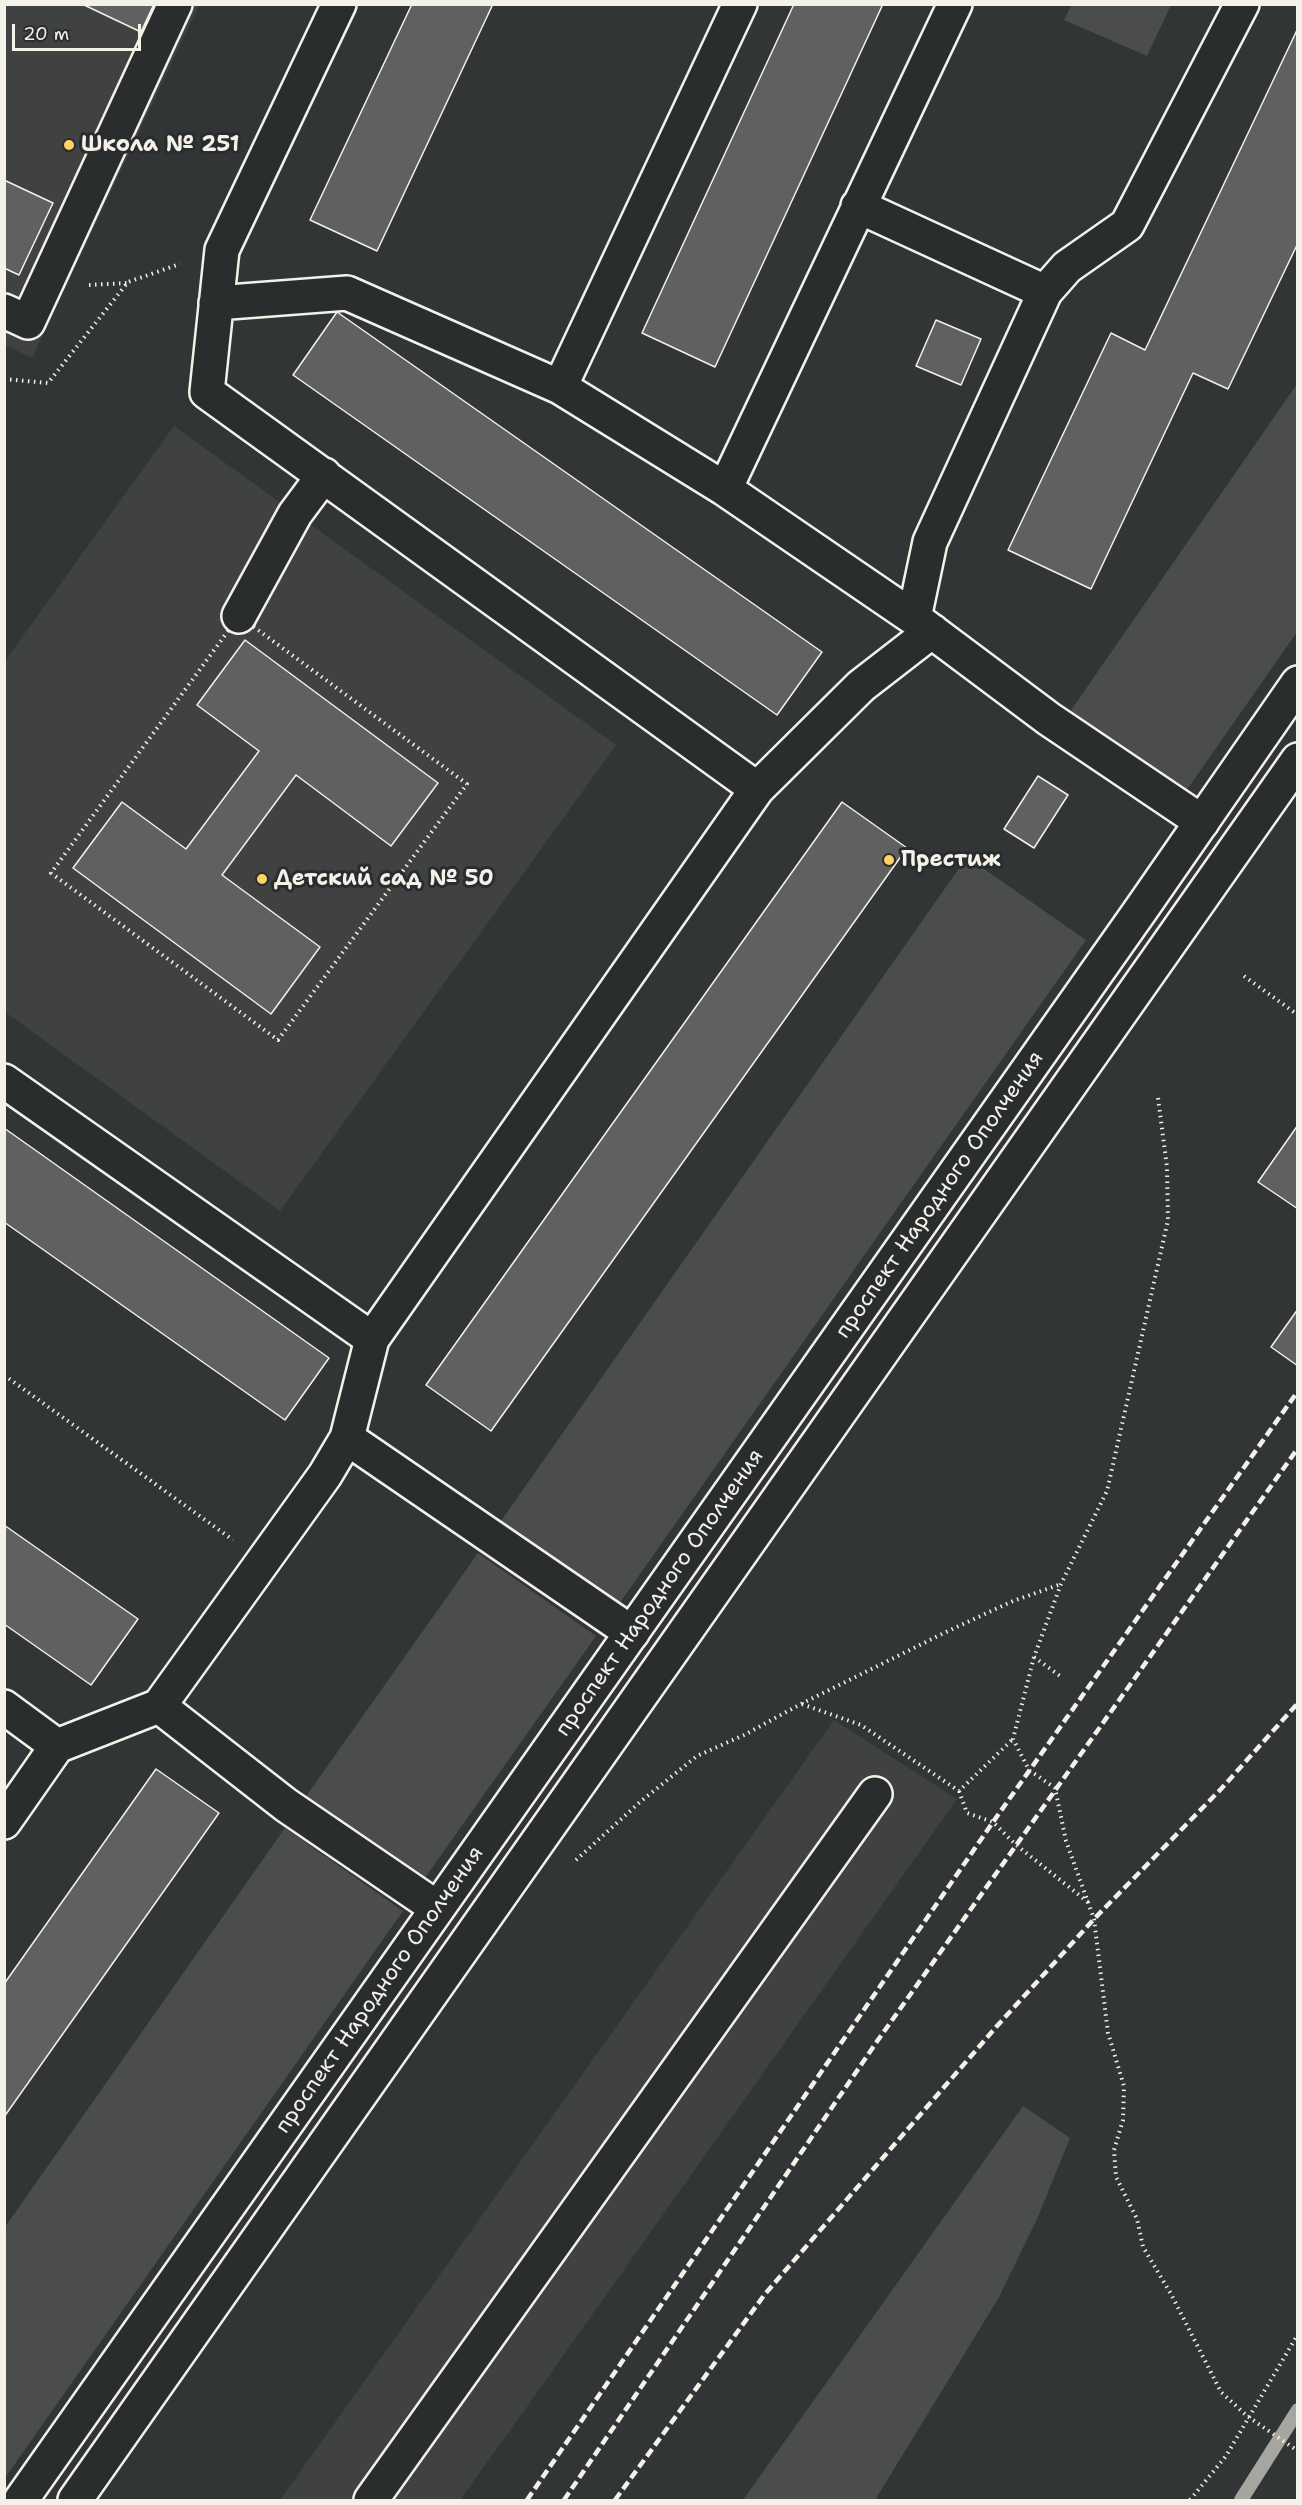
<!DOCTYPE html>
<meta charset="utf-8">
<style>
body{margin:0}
#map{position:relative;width:1302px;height:2505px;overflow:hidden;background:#323535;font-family:"Shantell Sans",sans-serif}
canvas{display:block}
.frame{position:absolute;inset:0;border:6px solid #f4f1e8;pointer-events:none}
.scale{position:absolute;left:12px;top:24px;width:129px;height:27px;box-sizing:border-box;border:3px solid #f4f1e8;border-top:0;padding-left:8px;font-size:18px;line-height:21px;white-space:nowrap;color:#f4f1e8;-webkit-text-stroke:4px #2a2d2e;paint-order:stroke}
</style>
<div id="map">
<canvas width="1302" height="2505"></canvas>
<div class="frame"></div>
<div class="scale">20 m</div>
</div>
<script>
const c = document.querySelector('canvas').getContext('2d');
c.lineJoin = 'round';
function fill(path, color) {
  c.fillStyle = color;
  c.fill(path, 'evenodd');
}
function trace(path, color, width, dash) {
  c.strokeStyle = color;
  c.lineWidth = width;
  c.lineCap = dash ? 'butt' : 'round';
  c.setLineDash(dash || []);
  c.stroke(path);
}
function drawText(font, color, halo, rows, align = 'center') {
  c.font = font + ' "Shantell Sans",sans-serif';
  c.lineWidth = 6;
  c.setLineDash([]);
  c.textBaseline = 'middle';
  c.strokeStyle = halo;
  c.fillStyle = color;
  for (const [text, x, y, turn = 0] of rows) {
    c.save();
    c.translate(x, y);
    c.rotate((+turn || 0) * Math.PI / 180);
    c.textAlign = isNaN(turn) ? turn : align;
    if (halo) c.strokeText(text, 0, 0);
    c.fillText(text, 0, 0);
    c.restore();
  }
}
fill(new Path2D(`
 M 5,5 L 199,5 L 32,358 L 5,345 Z
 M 174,426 L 616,745 L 280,1211 L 5,1012 L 5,661 Z
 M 834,1720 L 957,1799 L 529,2404 L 460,2500 L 280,2500 Z`), '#404242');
fill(new Path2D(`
 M 1072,4 L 1171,4 L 1171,5 L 1147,56 L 1064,20 Z
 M 1297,384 L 1297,632 L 1184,794 L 1067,716 Z
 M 967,857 L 1086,940 L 614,1611 L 496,1528 Z
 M 478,1553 L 596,1636 L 420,1885 L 302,1802 Z
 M 285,1828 L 403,1911 L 5,2478 L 5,2227 Z
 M 1023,2106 L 1070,2138 L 1037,2219 L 998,2299 L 875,2500 L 743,2500 Z`), '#4b4d4c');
trace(new Path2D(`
 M 1241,2500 L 1298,2410`), '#a6a5a0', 14);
const building = new Path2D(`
 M 82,4 L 154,4 L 141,32 Z
 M 412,4 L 493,4 L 377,251 L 310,220 Z
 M 794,4 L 883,4 L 715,367 L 642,333 Z
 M 1298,28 L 1298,243 L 1228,389 L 1193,373 L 1091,589 L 1008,550 L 1111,333 L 1145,350 Z
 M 4,180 L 53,203 L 19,275 L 4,268 Z
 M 337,312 L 822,652 L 777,715 L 293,375 Z
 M 936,320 L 981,339 L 961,385 L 916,366 Z
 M 245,640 L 438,783 L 391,846 L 296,775 L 222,875 L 320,947 L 271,1014 L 73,868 L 122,802 L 186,849 L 259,751 L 197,705 Z
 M 1038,776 L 1068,795 L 1034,848 L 1004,829 Z
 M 842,802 L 907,848 L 491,1431 L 426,1385 Z
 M 1298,1125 L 1298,1209 L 1258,1182 Z
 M 4,1128 L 329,1358 L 285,1420 L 4,1222 Z
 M 1298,1309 L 1298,1366 L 1271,1347 Z
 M 4,1525 L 138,1619 L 91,1685 L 4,1624 Z
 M 156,1769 L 219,1813 L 4,2117 L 4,1984 Z`);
fill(building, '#5f605f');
trace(building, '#f4f1e8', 1.5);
const minor = new Path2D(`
 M 339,4 L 222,250 L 207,392 L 757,789 L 861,686 L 932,631
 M 858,206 L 1045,292
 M 216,303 L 347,293 L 560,387 L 725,489 L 914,618 L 1049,719 L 1202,822
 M 4,311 L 28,322 L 175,4
 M 560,387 L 740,4
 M 725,489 L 955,4
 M 239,616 L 295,514 L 324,475
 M 914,618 L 930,542 L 1045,292 L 1067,267 L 1127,225 L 1242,4
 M 4,1081 L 372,1339 L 347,1438 L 632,1633
 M 372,1339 L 757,789
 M 159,1706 L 325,1475 L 347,1438
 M 4,1707 L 57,1746
 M 4,1822 L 57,1746 L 159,1706 L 286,1805 L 437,1908
 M 371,2500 L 875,1794`);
const major = new Path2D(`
 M 21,2500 L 1142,908 L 1298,683
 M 75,2500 L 1298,760`);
trace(minor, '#f4f1e8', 38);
trace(major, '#f4f1e8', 38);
trace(new Path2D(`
 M 89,285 L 127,283
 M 4,379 L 48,383 L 128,282 L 180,264
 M 239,616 L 467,784 L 278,1040 L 51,873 Z
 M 1244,976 L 1298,1015
 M 1158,1098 L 1167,1167 L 1168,1220 L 1107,1491 L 1061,1584 L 1034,1657 L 1013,1739 L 1029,1770 L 1055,1788 L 1066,1841 L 1094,1919 L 1108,2033 L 1124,2086 L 1123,2120 L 1114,2150 L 1116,2177 L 1137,2219 L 1143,2247 L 1171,2294 L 1221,2392 L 1247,2416 L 1298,2451
 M 4,1375 L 233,1540
 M 1034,1657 L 1060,1676
 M 802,1704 L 861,1725 L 959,1791 L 1013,1739
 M 959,1791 L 967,1813 L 993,1822 L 1015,1844 L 1089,1903
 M 576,1860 L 640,1802 L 697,1756 L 744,1735 L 801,1704 L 946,1632 L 1013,1601 L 1061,1584
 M 1190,2500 L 1226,2456 L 1298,2334`), '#f4f1e8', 4, [1.5, 4.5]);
trace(minor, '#2a2d2e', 33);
trace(major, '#2a2d2e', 33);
trace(new Path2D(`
 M 527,2500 L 993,1822 L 1298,1391
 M 564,2500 L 878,2040 L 1298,1448
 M 615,2500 L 765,2294 L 997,2026 L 1094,1919 L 1221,1789 L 1298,1703`), '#f4f1e8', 4.5, [9, 4.5]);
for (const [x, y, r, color] of [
 [69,145,6,"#ffd166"],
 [889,860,6,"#ffd166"],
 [262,879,6,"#ffd166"]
]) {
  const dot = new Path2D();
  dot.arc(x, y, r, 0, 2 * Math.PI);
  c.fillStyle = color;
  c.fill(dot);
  trace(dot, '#2a2d2e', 2);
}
drawText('bold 22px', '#f4f1e8', '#2a2d2e', [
 ["Школа № 251",81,145],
 ["Престиж",901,860],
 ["Детский сад № 50",274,879]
], 'left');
drawText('22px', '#f4f1e8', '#2a2d2e', [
 ["проспект Народного Ополчения",940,1195,-55],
 ["проспект Народного Ополчения",660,1593,-55],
 ["проспект Народного Ополчения",380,1990,-55]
]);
</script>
